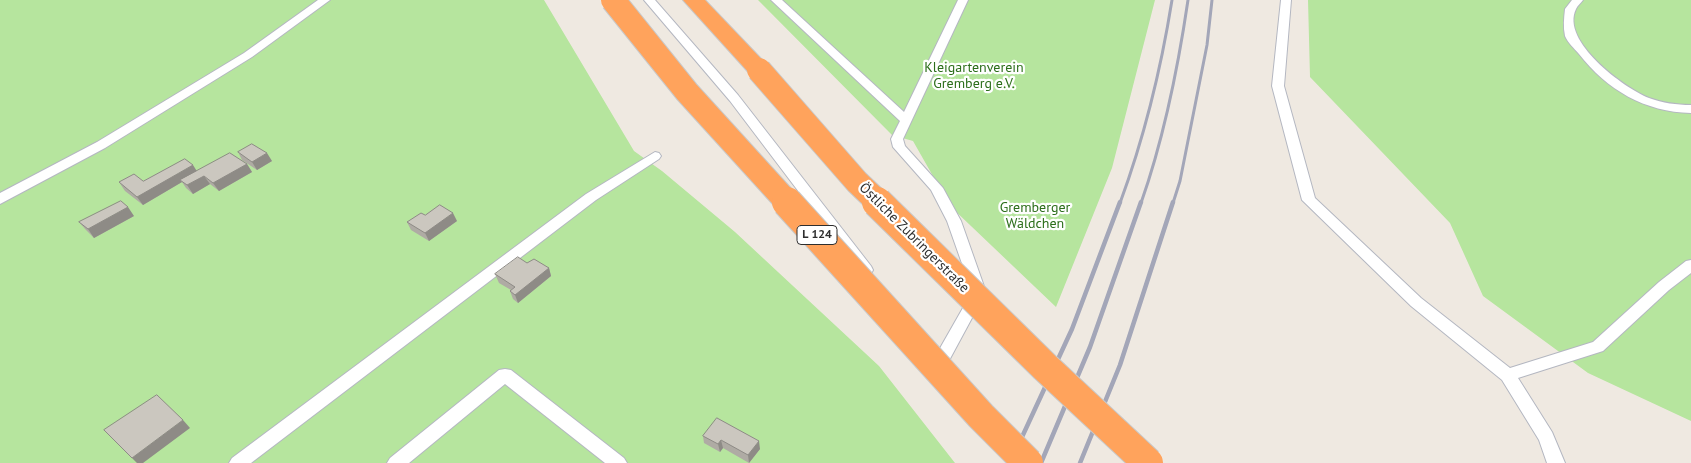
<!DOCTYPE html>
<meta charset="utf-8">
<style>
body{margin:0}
canvas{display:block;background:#efe9e1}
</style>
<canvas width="1691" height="463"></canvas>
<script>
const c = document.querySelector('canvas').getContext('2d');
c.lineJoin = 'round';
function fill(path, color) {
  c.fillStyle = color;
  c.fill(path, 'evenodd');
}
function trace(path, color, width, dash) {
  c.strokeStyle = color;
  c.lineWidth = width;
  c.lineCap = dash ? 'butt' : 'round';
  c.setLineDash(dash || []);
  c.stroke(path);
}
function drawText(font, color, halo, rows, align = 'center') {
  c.font = font + ' "PT Sans",sans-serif';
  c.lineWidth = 4.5;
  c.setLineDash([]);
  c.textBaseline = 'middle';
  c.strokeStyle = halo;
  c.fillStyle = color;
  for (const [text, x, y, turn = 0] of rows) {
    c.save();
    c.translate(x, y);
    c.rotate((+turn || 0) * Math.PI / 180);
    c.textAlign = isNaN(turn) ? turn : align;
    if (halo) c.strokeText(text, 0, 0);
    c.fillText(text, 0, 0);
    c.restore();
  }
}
fill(new Path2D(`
 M 0,0 L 544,0 L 634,151 L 662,171 L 735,232 L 879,366 L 955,463 L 0,463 Z
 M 758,0 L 1155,0 L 1112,168 L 1056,307 L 950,206 L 913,141 L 892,135 Z
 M 1308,0 L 1691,0 L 1691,421 L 1588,373 L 1483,296 L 1450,223 L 1310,77 Z`), '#b6e59e');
const lane = new Path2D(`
 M 318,0 L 330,0 L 252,57 L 105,148 L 0,204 L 0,193 L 97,142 L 244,53 Z
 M 644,0 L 655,0 L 738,95 L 871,266 L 873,270 L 871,274 L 866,275 L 861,274 L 730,101 Z
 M 771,0 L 782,0 L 904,112 L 958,0 L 968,0 L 903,139 L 905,146 L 943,188 L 961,221 L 986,292 L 945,368 L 939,370 L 933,368 L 931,364 L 972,292 L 947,221 L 931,190 L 893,147 L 891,139 L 900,121 Z
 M 1281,0 L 1291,0 L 1284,86 L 1315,198 L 1421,298 L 1510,368 L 1593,342 L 1659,282 L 1686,261 L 1691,260 L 1691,273 L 1669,290 L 1603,351 L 1518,378 L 1552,432 L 1565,463 L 1547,463 L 1539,440 L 1502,380 L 1411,306 L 1302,200 L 1272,86 Z
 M 1572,0 L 1583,0 C 1581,3 1577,6 1576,9 C 1560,41 1624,88 1649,98 C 1663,103 1676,105 1691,105 L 1691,113 C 1645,112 1607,90 1579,54 C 1574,48 1568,43 1565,36 C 1563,27 1564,18 1565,9 Z
 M 655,152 L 659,153 L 661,156 L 659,159 L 596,200 L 251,463 L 229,463 L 232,458 L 586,194 Z
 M 505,369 L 511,370 L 624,458 L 627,463 L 605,463 L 505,384 L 409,463 L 387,463 L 390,458 L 499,370 Z`);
const highway = new Path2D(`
 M 683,0 L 705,0 L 767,65 L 770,70 L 767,75 L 759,77 L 751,75 Z`);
trace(lane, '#b4b7c1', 2);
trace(highway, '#c9c9c9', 2);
fill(lane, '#fff');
fill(highway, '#ffa35c');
trace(new Path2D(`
 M 1120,203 C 1144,138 1161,69 1172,0
 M 1141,203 C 1164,138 1178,68 1188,0
 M 1173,203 L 1180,181 L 1207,45 L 1212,0`), '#a3a6b8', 3);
trace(new Path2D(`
 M 1010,463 L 1072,329 L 1120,202
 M 1041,463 L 1090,347 L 1141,202
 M 1080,463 L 1120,365 L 1173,202`), '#a3a6b8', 4.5);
const highwayBridgeFar1 = new Path2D(`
 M 613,0 L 687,92 L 788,203
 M 759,70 L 857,182 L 879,203`);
const highwayBridge = new Path2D(`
 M 787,202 L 981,416 L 1028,463
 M 877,202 L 1045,367 L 1148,463`);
trace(highwayBridgeFar1, '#c9c9c9', 26, []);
trace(highwayBridge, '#c9c9c9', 32, []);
trace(highwayBridgeFar1, '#ffa35c', 24);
trace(highwayBridge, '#ffa35c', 30);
fill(new Path2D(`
 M 238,152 L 272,161 L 257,170 L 242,160 Z
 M 247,164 L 252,172 L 219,191 L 210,184 L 193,194 L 186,188 L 182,182 L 143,205 L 125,191 L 119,182 L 143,181 L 197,171 Z
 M 425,215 L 457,221 L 429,241 L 411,230 L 407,222 Z
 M 134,216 L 94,238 L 86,230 L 79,222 Z
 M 527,263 L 549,268 L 551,276 L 518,303 L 513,299 L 510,291 L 511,290 L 499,283 L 495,274 Z
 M 703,436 L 760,449 L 749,463 L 723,448 L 720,452 L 704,443 Z`), '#afaba4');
fill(new Path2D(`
 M 267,153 L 272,161 L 257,170 L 252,162 Z
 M 247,164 L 252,172 L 219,191 L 213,183 Z
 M 193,165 L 198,173 L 180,180 L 182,182 L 143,205 L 137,197 Z
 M 204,176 L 210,184 L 193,194 L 187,185 Z
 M 128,207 L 134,216 L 94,238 L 88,229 Z
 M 453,213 L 457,221 L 429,241 L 425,233 Z
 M 549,268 L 551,276 L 518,303 L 515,295 Z
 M 183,420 L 190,428 L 143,463 L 137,463 L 132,458 Z
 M 721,440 L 723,448 L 720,452 L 718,444 Z
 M 759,441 L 760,449 L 749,463 L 748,455 Z`), '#8e8b86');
const building = new Path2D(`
 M 252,144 L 267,153 L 252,162 L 238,152 Z
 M 230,153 L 247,164 L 213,183 L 204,176 L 187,185 L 180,180 Z
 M 185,159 L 193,165 L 137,197 L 119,182 L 134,174 L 143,181 Z
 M 121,201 L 128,207 L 88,229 L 79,222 Z
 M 440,205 L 453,213 L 425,233 L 407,222 L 421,213 L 425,215 Z
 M 518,257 L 527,263 L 534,259 L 549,268 L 515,295 L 510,291 L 515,287 L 495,274 Z
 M 157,395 L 183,420 L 132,458 L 104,430 Z
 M 717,418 L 759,441 L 748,455 L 721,440 L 718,444 L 703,436 Z`);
fill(building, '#cbc7bf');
trace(building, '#8e8b86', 1);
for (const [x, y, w] of [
 [817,235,40]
]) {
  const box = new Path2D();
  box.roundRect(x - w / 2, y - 9.5, w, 19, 4);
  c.fillStyle = '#fff';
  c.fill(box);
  trace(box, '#2e2e2e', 1);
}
drawText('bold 12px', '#2e2e2e', null, [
 ["L 124",817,235]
]);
drawText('14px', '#2c6e1b', '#fff', [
 ["Kleigartenverein",974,68],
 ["Gremberg e.V.",974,84],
 ["Gremberger",1035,208],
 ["Wäldchen",1035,224]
]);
drawText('14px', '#2e2e2e', '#fff', [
 ["Östliche Zubringerstraße",914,238,45]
]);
</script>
